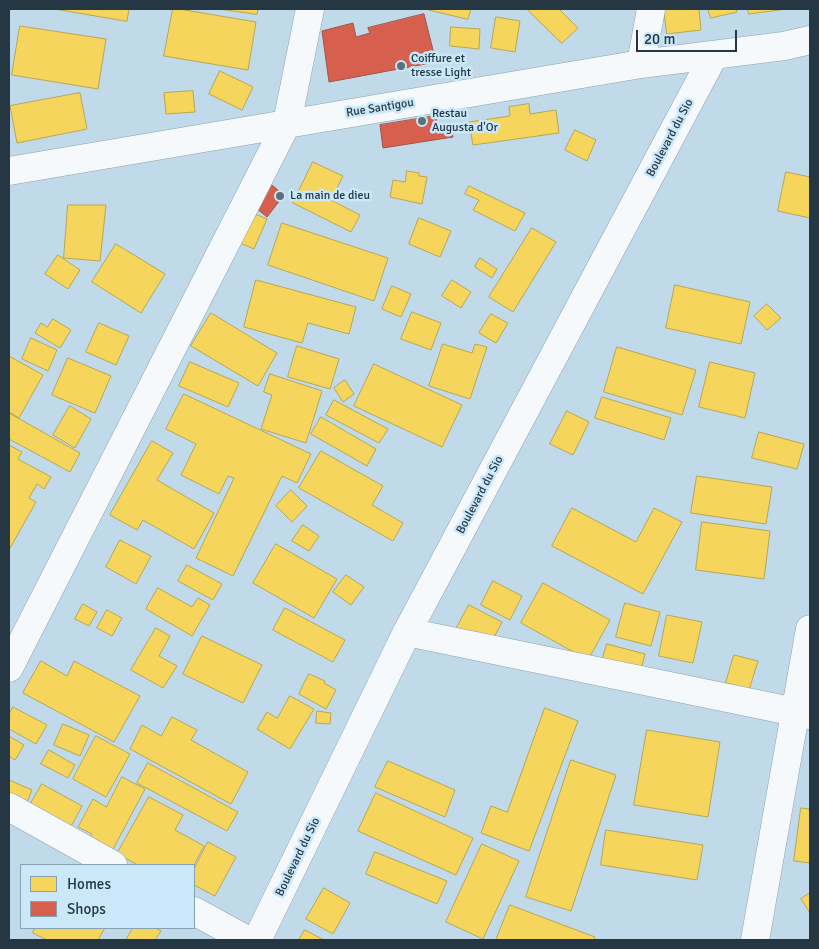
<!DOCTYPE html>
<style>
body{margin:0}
#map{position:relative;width:819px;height:949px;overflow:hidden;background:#c0daea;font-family:Signika,sans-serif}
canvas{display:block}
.frame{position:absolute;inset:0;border:10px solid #243743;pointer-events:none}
.legend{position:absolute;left:20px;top:864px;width:175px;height:65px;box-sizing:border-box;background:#cbe7fa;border:1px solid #88a1b1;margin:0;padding:6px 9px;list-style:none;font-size:15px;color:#243743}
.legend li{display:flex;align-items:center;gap:10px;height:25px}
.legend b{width:25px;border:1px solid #88a1b1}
.scale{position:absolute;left:636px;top:30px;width:101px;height:22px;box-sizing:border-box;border:2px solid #243743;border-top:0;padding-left:6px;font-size:15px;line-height:18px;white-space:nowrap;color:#243743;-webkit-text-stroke:4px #cbe7fa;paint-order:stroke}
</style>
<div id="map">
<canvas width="819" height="949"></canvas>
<div class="frame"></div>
<ul class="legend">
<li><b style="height:14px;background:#f6d55c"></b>Homes</li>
<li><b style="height:14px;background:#d6604d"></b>Shops</li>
</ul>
<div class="scale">20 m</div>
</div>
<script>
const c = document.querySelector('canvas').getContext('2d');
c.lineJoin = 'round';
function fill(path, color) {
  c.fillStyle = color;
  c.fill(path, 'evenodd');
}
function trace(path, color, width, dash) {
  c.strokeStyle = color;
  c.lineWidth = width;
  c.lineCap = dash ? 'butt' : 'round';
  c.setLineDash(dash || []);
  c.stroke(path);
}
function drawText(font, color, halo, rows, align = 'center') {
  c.font = font + ' Signika,sans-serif';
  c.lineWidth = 5;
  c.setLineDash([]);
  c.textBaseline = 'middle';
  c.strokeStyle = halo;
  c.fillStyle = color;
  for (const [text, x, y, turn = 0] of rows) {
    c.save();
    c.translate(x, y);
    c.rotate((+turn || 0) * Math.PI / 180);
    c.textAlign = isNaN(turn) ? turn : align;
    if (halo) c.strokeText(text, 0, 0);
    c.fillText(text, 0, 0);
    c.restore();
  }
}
const homes = new Path2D(`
 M 55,9 L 129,9 L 127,21 Z
 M 173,9 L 179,9 L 256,22 L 248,70 L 164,56 Z
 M 219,9 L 258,9 L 257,14 Z
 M 425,9 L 471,9 L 468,19 Z
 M 527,9 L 559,9 L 578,28 L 562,43 Z
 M 664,9 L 699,9 L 701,30 L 667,34 Z
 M 708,9 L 736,9 L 737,12 L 711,18 Z
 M 748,9 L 787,9 L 749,14 Z
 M 496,17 L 520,21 L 515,52 L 491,48 Z
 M 20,26 L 106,39 L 98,89 L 12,75 Z
 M 451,27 L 480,29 L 479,49 L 450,46 Z
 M 220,71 L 253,87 L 242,110 L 209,94 Z
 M 193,91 L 195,112 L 166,114 L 164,93 Z
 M 80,93 L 87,129 L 17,143 L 10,106 Z
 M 529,104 L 530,114 L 556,110 L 559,133 L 473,145 L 469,122 L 510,116 L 509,107 Z
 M 575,130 L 596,140 L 587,161 L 565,150 Z
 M 313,162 L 343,176 L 331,200 L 360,215 L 351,232 L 293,203 Z
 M 407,171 L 419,173 L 419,176 L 427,177 L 422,204 L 390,197 L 393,180 L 405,182 Z
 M 786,172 L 810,177 L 810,218 L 778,211 Z
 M 469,186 L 525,213 L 515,231 L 473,210 L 479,200 L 465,194 Z
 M 68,205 L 106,205 L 100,261 L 64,258 Z
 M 248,211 L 267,219 L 254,249 L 235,241 Z
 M 419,218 L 451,231 L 440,257 L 409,244 Z
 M 282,223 L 388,258 L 374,301 L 268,265 Z
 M 532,228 L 556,242 L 513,312 L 489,297 Z
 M 116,244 L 165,274 L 141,313 L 92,282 Z
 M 58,255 L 80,270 L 68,289 L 45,274 Z
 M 480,258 L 497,269 L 492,278 L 475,267 Z
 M 256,280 L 356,307 L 349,334 L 308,323 L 302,343 L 244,327 Z
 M 452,280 L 471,292 L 461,308 L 442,296 Z
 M 675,285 L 750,302 L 741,344 L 666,328 Z
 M 392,286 L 411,294 L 401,317 L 382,309 Z
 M 767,304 L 781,318 L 767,330 L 754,316 Z
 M 412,312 L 441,323 L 431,350 L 401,339 Z
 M 211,313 L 277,353 L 258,386 L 191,346 Z
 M 491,314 L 508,323 L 496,343 L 479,333 Z
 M 53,319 L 71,330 L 60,348 L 35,333 L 41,323 L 47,327 Z
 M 99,323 L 129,336 L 116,365 L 86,352 Z
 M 31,338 L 57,350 L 48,371 L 22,359 Z
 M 443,344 L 472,353 L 475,344 L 487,347 L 470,399 L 429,386 Z
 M 297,346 L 339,359 L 330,389 L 288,377 Z
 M 617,347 L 696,370 L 682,415 L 604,392 Z
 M 9,356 L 43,375 L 19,418 L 9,412 Z
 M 68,358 L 111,376 L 95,413 L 52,395 Z
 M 190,362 L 239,383 L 228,407 L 179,386 Z
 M 710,362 L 755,373 L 745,418 L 699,407 Z
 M 374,364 L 462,405 L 442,447 L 354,406 Z
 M 270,374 L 322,391 L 306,443 L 261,429 L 272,395 L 264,392 Z
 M 345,380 L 354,394 L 343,402 L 334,388 Z
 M 184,394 L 311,454 L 297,483 L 282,476 L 233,576 L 196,558 L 234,478 L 228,476 L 219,494 L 181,475 L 196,444 L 166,429 Z
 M 602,397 L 671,418 L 664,440 L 595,418 Z
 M 334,400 L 388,429 L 379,443 L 326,415 Z
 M 70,406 L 91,419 L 75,448 L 53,435 Z
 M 567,411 L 589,422 L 573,455 L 550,444 Z
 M 9,413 L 80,453 L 70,472 L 9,439 Z
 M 321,417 L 376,449 L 367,466 L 311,434 Z
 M 759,432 L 804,444 L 797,469 L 752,458 Z
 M 152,441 L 173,453 L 157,480 L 214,513 L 194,549 L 143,520 L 137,530 L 110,515 Z
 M 9,445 L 22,452 L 18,459 L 51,477 L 44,489 L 37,484 L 29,498 L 36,502 L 9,550 Z
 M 321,451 L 383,486 L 372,505 L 403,523 L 393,541 L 299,488 Z
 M 697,476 L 772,487 L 766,524 L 691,513 Z
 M 291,490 L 307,506 L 292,522 L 276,506 Z
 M 572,508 L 636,542 L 654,508 L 682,522 L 643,594 L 552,546 Z
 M 702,522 L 770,531 L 764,579 L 696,570 Z
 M 303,525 L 319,536 L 309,551 L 292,541 Z
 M 120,540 L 151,556 L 136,584 L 106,567 Z
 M 276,544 L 337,579 L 314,618 L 253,583 Z
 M 187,565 L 222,584 L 213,600 L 178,581 Z
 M 346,575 L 364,587 L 351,605 L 333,592 Z
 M 493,581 L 522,596 L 510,620 L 481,605 Z
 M 543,583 L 610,620 L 588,660 L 521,623 Z
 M 158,588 L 192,607 L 198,598 L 210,605 L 192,636 L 146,609 Z
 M 625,603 L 660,612 L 651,646 L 616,637 Z
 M 83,604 L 97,612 L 89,626 L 75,619 Z
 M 469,605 L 502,622 L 490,645 L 456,629 Z
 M 285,608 L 345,640 L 333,662 L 273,630 Z
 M 107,610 L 122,618 L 112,636 L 97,628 Z
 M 667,615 L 702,622 L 693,663 L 659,656 Z
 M 156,628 L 170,636 L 159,656 L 177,666 L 163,688 L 131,670 Z
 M 202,636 L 262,665 L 243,703 L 183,674 Z
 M 607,644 L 645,654 L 640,674 L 601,664 Z
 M 734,655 L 758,661 L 749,690 L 726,683 Z
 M 41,661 L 67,676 L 74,661 L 140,696 L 114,742 L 23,693 Z
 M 309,674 L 325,681 L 324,683 L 336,690 L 326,709 L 299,694 Z
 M 290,696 L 314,709 L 290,749 L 257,729 L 267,712 L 277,718 Z
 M 13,707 L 47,725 L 36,744 L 9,729 L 9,715 Z
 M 545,708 L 578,721 L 529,851 L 481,833 L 491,806 L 507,812 Z
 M 317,711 L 331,713 L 330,724 L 316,723 Z
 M 172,717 L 197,730 L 191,740 L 248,772 L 231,804 L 130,749 L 142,725 L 161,736 Z
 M 63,724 L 89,735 L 80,756 L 54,745 Z
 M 647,730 L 720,742 L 708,817 L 634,805 Z
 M 9,736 L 24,745 L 15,760 L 9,756 Z
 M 96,736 L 130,754 L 106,797 L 73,779 Z
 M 49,750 L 75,765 L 68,778 L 41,764 Z
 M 571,760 L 616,775 L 571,911 L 526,897 Z
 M 388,761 L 455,790 L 445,817 L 375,787 Z
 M 148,763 L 238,812 L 227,831 L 137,783 Z
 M 122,777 L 145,789 L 111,853 L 88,841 L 92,834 L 78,827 L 93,799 L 106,807 Z
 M 9,780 L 32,790 L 25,807 L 9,800 Z
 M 42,784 L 82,806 L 67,834 L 26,812 Z
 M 376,793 L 473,838 L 456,875 L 358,831 Z
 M 149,797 L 183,815 L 175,830 L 204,846 L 194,865 L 138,865 L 117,854 Z
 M 801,808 L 810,809 L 810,863 L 794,861 Z
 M 606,830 L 703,845 L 697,880 L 601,865 Z
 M 208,842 L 236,857 L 215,896 L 194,885 L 194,869 Z
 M 482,844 L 519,861 L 483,939 L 446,922 Z
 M 375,852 L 447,881 L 437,904 L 366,874 Z
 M 324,888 L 350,903 L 333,934 L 306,919 Z
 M 810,893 L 810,913 L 801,899 Z
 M 510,905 L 595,937 L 594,940 L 496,940 Z
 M 35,928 L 105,928 L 98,940 L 47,940 L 33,933 Z
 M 133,928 L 156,928 L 161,931 L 155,940 L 126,940 Z
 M 305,930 L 324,940 L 299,940 Z`);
fill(homes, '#f6d55c');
trace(homes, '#b7a654', 1);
const shops = new Path2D(`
 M 424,14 L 436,62 L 329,82 L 322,31 L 353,23 L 356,37 L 370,33 L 368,28 Z
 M 436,116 L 438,129 L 451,127 L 453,137 L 383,148 L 380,125 Z
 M 267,181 L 284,195 L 267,217 L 250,203 Z`);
fill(shops, '#d6604d');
trace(shops, '#a1544a', 1);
const minor = new Path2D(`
 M 641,64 L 651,9
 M 9,171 L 641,64 L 784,46 L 810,40
 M 407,632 L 810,715
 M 9,668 L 287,123 L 310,9
 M 9,807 L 113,865
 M 194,911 L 247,940
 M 257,940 L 407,632 L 714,55
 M 755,940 L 810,629`);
trace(minor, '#8da1ae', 29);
trace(minor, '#f6f9fc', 28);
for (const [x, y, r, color] of [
 [401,66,5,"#5b707d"],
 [422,121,5,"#5b707d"],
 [280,196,5,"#5b707d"]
]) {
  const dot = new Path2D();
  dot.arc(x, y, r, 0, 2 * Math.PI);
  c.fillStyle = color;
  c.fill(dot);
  trace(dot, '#cbe7fa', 2);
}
drawText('12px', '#243743', '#cbe7fa', [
 ["Coiffure et",411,59],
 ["tresse Light",411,73],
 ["Restau",432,114],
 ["Augusta d'Or",432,128],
 ["La main de dieu",290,196]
], 'left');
drawText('12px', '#243743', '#cbe7fa', [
 ["Rue Santigou",380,108,-9],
 ["Boulevard du Sio",670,138,-62],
 ["Boulevard du Sio",480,495,-62],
 ["Boulevard du Sio",298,857,-64]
]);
</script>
